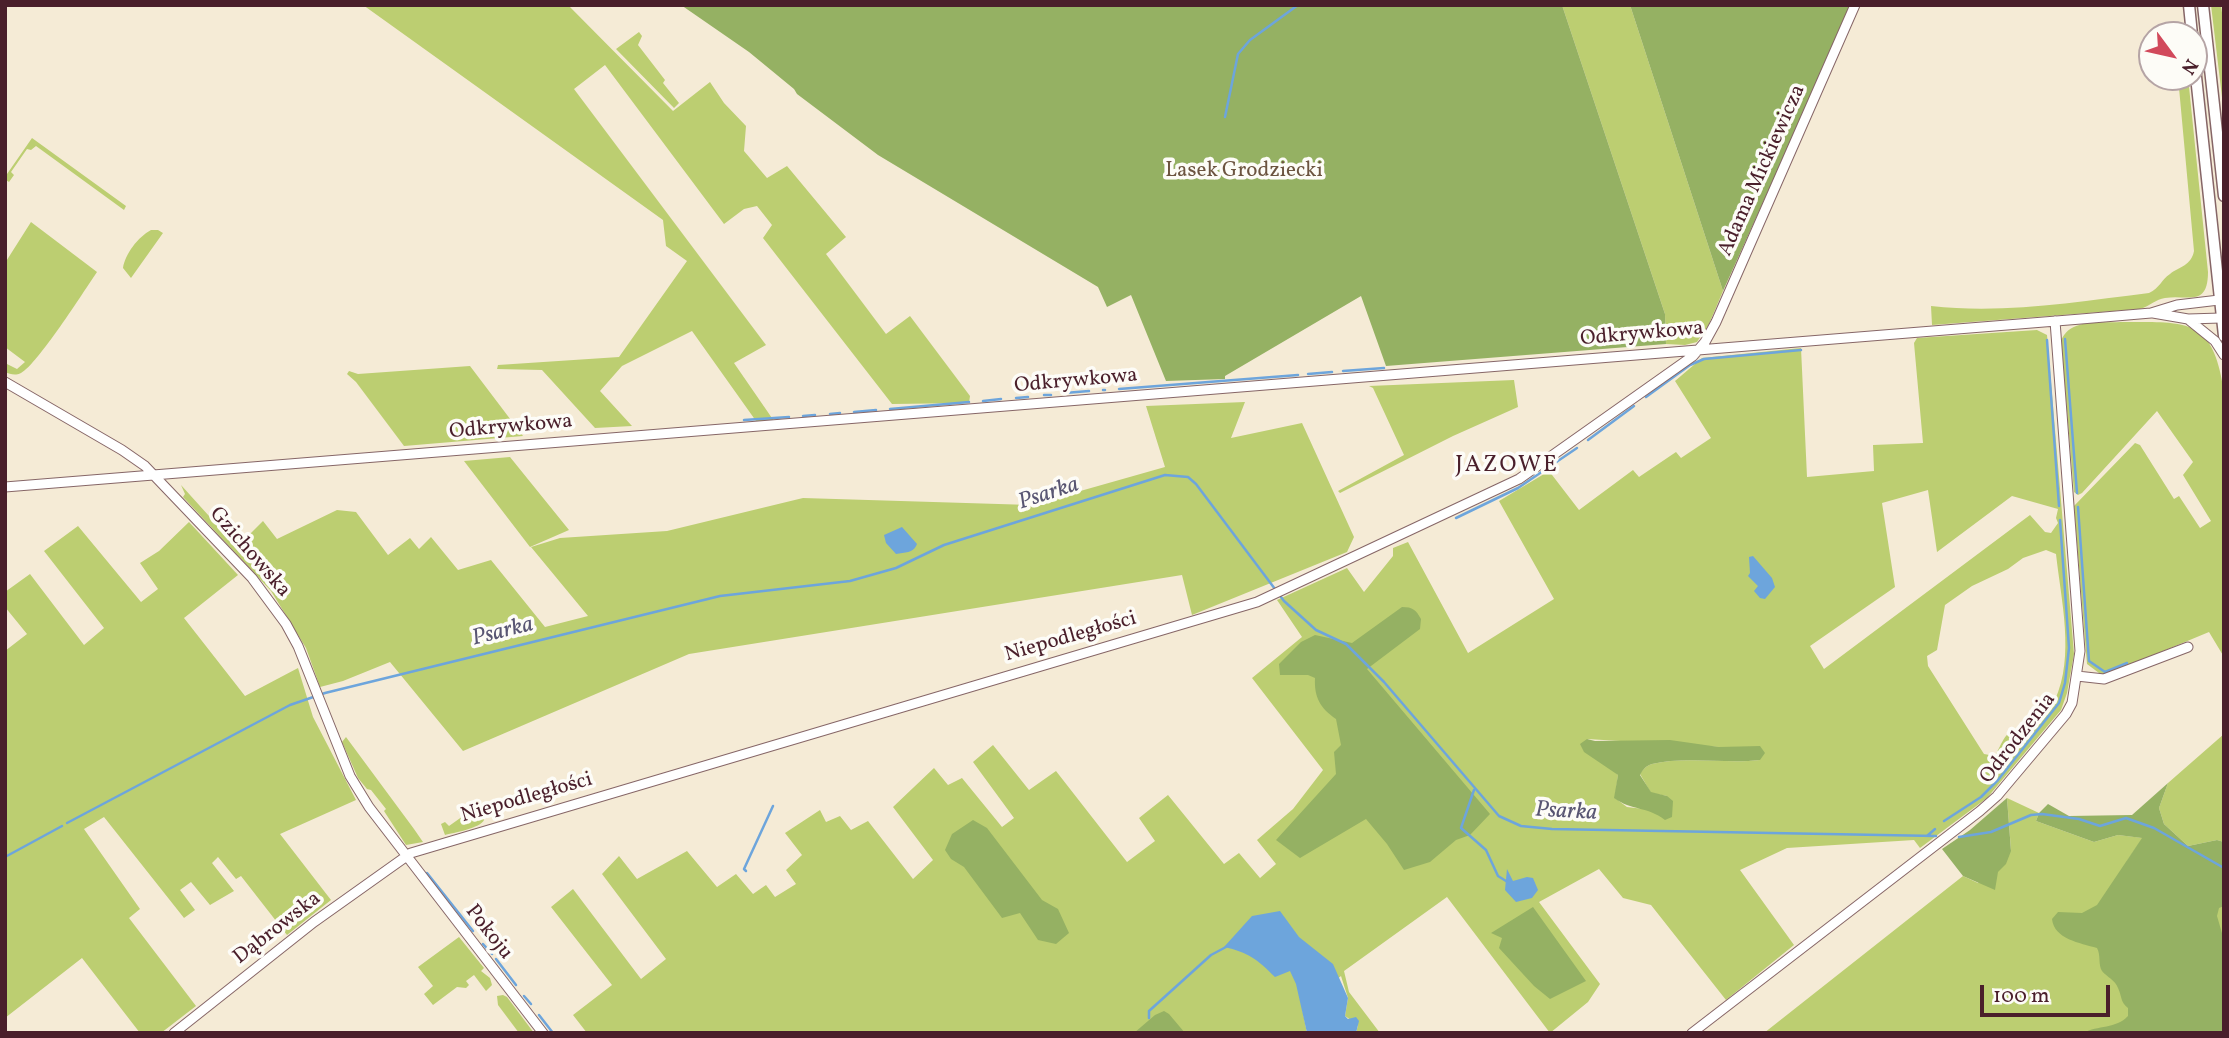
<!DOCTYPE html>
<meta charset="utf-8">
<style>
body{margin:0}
#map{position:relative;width:2229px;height:1038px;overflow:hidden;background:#f5ebd6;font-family:Vollkorn,serif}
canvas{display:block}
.frame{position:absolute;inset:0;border:7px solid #4a1f2b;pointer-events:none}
.north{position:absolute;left:2138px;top:21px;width:70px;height:70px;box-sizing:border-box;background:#fdfcf7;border:2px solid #b5a4a5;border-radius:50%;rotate:123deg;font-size:19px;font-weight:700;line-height:28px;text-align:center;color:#4a1f2b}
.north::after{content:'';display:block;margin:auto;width:24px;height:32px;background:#d1495b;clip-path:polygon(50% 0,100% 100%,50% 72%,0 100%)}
.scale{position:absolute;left:1980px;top:985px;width:130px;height:32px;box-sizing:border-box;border:4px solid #4a1f2b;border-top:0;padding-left:9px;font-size:21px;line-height:24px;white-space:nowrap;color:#4a1f2b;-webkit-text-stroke:5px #fdfcf7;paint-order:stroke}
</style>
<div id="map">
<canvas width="2229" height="1038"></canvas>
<div class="frame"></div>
<div class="north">N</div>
<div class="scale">100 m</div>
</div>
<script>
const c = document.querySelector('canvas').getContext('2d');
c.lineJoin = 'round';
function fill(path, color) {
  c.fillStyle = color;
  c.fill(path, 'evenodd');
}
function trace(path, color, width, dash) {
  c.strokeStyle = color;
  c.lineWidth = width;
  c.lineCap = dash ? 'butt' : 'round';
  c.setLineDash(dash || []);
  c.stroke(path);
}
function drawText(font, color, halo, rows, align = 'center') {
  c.font = font + ' Vollkorn,serif';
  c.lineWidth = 7;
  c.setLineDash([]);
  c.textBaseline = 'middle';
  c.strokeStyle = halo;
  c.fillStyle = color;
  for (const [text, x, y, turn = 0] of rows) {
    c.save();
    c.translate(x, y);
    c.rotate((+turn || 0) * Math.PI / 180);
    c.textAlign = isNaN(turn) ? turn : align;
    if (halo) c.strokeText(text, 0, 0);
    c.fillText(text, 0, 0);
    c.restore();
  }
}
fill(new Path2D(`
 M 363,5 L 568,5 L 673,111 L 710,82 L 724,103 L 746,126 L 744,151 L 767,178 L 787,166 L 846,237 L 826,254 L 886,334 L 910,316 L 970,396 L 969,403 L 892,404 L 763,238 L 772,225 L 757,206 L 744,209 L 724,224 L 605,65 L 574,89 L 766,345 L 734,363 L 774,421 L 756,421 L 692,331 L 622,366 L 600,391 L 632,426 L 595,428 L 542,370 L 497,369 L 498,365 L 619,357 L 687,261 L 666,246 L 663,220 Z
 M 1562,5 L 1630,5 L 1723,291 L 1709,324 L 1697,342 L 1685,345 L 1666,344 L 1665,314 Z
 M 2211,5 L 2221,5 L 2224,28 L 2224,114 Z
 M 639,32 L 642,36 L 638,45 L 665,80 L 663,83 L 679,103 L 674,108 L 616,49 Z
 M 2178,77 L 2188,77 L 2208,272 C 2208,308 2187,294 2165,298 C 2156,299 2150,306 2140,309 L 1932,325 L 1931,306 C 2004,314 2076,302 2149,293 C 2160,288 2161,280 2170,274 C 2180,266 2191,266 2194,251 Z
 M 32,138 L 126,206 L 124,210 L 36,146 L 31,150 L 27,149 L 11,172 L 14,175 L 9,182 L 6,180 L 7,174 Z
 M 31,222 L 97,272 C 84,291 37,365 21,373 C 15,376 10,374 5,372 L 5,363 L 17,369 L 25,362 L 5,347 L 5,263 Z
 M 151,230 L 158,230 L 163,233 L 131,278 L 123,268 C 125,254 138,237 151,230 Z
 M 2121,322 C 2188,322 2213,317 2224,392 L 2224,657 L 2209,632 L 2103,676 L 2087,664 L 2074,506 L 2135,443 L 2140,445 L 2174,499 L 2179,496 L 2200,528 L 2211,521 L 2183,475 L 2193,462 L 2157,411 L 2082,493 L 2078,495 L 2074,492 L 2061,341 C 2069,318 2101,323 2121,322 Z
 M 2037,330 L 2047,335 L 2074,654 L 2067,693 L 2061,710 L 1987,798 L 1920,848 L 1914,840 L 1787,848 L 1740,870 L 1794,945 L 1726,1000 L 1651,905 L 1623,898 L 1599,869 L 1539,902 L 1600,984 L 1588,1002 L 1550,1033 L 1447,897 L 1344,971 L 1349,992 L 1380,1033 L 1356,1033 L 1358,1025 L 1345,1016 L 1348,998 L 1341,976 L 1302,1008 L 1307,1033 L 587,1033 L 573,1015 L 612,985 L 551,907 L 573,889 L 641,979 L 666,959 L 602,874 L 619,856 L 637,879 L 687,851 L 717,887 L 736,874 L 753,894 L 766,885 L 775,897 L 796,884 L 786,870 L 802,855 L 785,833 L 820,810 L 826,822 L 840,816 L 851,830 L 868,821 L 913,879 L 933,860 L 893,807 L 934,768 L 948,785 L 962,778 L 1002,827 L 1014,818 L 973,762 L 993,745 L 1029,790 L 1056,771 L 1127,862 L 1155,841 L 1139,818 L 1168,795 L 1224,864 L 1239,853 L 1260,878 L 1276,864 L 1257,840 L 1293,809 L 1323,770 L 1252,678 L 1302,637 L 1277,600 L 1347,568 L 1364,592 L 1393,556 L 1393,548 L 1408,542 L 1468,653 L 1554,599 L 1499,501 L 1549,471 L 1579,510 L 1633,470 L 1639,477 L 1676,452 L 1681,458 L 1711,438 L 1675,381 L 1702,358 L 1801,348 L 1807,477 L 1874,471 L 1873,445 L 1923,443 L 1914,343 L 1917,338 ZM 1928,490 L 1937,552 L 2012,496 L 2058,509 L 2056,518 L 2058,523 L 2051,533 L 2045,532 L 2030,515 L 1824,669 L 1810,646 L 1895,587 L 1882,503 ZM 2046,550 L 2056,554 C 2061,600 2075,656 2055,700 C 2050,711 2038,721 2031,730 C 2006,727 2006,735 1995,756 L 1984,754 L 1928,666 L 1927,656 L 1937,650 L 1945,605 L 1972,586 L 2008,569 L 2023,558 ZM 1587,739 L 1719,747 L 1760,747 L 1760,760 C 1726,764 1684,756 1652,764 C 1646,766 1643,769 1640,774 L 1651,793 L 1667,796 L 1652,810 L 1627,807 L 1615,798 L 1618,775 Z
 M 470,366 L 523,436 L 404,446 L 356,382 L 347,374 L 349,371 L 358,374 Z
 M 1514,380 L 1518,407 L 1453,436 L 1340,493 L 1338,491 L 1404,455 L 1373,388 L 1369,386 Z
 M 1245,402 L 1231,438 L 1302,423 L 1354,537 L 1347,552 L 1192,615 L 1182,575 L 689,654 L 463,751 L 390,662 L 343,681 L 320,687 L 306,648 L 271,591 L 183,497 L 185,494 L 181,485 L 237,547 L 263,521 L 277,539 L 337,510 L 356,512 L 388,555 L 410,538 L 419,549 L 431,537 L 458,570 L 491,560 L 545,627 L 588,616 L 531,547 L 560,538 L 667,531 L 803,498 L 1031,505 L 1165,467 L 1146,406 Z
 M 510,457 L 569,530 L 530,547 L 464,461 Z
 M 189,522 L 238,575 L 184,618 L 245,696 L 298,668 L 313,717 L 356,800 L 280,834 L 331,900 L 287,935 L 241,876 L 236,879 L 218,857 L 212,863 L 234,891 L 210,905 L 191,882 L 180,890 L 195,910 L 184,918 L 104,817 L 84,829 L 140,909 L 129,918 L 196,1006 L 161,1033 L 140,1033 L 82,958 L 5,1018 L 5,651 L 27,634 L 5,607 L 5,592 L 30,574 L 84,645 L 104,628 L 44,551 L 78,526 L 141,602 L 158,589 L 140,563 L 159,551 Z
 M 2224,734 L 2224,842 L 2217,840 L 2188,846 L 2164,824 L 2159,808 L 2168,783 Z
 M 346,737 L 414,829 L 423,842 L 406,845 L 384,811 L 386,809 L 371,790 L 367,789 L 358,778 L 342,742 Z
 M 2007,798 L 2039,813 L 2036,821 L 2094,842 L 2118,835 L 2143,838 L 2127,861 L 2224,892 L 2224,1033 L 1764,1033 L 1963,876 L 1978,883 L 2011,850 Z
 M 478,800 L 481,802 C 482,806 486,815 484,820 C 481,828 453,833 445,835 L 441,824 L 445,822 L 449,826 L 480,804 Z
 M 459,937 L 484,968 L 481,971 L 490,978 L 492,985 L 486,991 L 474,975 L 466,981 L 469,985 L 466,988 L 457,987 L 433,1005 L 424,994 L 433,986 L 418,967 Z
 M 503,995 L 507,997 L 534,1033 L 519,1033 L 498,1005 L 497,996 Z`), '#bcce71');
fill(new Path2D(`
 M 681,5 L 1562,5 L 1665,314 L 1666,344 L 1386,366 L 1361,296 L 1225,376 L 1225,379 L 1166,381 L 1131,295 L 1107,307 L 1098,287 L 878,155 L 797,94 L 794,89 L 749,52 Z
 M 1630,5 L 1852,5 L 1723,291 Z
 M 1402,607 C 1413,607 1416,610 1421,619 L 1420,629 L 1367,669 L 1490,814 L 1470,835 L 1456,840 L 1430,862 L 1404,870 L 1387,844 L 1366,819 L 1300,858 L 1276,840 L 1336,774 L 1334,752 L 1341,745 L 1336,719 C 1320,708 1314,697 1315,678 L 1308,675 L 1280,675 L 1279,664 L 1301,642 L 1315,635 L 1352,643 Z
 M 1587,739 L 1595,741 L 1670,740 L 1719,747 L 1760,746 L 1765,753 L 1760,760 C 1726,764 1684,756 1652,764 C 1646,766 1643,769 1640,775 L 1651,792 L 1667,796 L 1673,801 L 1672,817 L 1665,820 C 1647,806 1632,811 1614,798 L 1618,775 L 1584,752 L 1580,744 Z
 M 2168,783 L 2159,808 L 2164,824 L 2188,846 L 2217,840 L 2224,842 L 2222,865 L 2224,906 L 2219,908 L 2217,916 L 2224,940 L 2224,1033 L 2083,1033 C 2098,1025 2116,1029 2128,1016 L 2128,1008 C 2120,1002 2122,996 2118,988 C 2115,980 2107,977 2102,971 C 2098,965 2101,955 2097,948 C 2080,943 2054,939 2052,919 L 2058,912 L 2082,913 L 2097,905 L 2142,838 L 2118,835 L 2094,842 L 2036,821 L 2039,813 L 2048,804 L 2069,816 L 2132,815 Z
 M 2007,798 L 2011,851 L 2006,864 L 1998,872 L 1995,890 L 1963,876 L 1942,849 L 1970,830 Z
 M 973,820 L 987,828 L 1042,900 L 1058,909 L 1069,933 L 1056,944 L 1038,940 L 1020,913 L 1002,918 L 964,867 L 951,859 L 945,850 L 952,834 Z
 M 1533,907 L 1586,981 L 1550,999 L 1534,986 L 1499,948 L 1502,938 L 1491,933 Z
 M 1164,1011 L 1169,1014 L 1185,1033 L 1134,1033 L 1155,1015 Z`), '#95b163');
fill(new Path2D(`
 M 902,527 L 917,544 C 913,554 905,552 896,554 L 886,543 L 884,535 Z
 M 1753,556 L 1772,578 L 1775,587 L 1765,599 L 1760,598 L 1754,591 L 1758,586 L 1748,576 L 1750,573 L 1749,557 Z
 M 1507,869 L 1513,881 L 1527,877 L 1533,878 L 1538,890 L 1532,898 L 1516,902 L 1505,890 Z
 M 1280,911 L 1299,937 L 1333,964 L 1348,998 L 1345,1016 L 1348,1019 L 1356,1017 L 1359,1021 L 1356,1033 L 1307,1033 L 1296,984 L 1290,971 L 1275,977 C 1258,960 1248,952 1224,947 L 1252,916 Z`), '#6da5dc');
trace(new Path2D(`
 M 1225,117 L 1238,54 L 1250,40 L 1298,5
 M 2065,339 L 2077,493
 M 2047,340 L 2059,506
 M 1343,371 L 1384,368
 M 1308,374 L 1332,372
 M 1119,389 L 1298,375
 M 1103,390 L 1105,390
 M 1065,393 L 1089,391
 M 1044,395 L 1051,395
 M 1646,397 L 1690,365 L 1704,359 L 1801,350
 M 1016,398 L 1028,397
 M 983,401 L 1001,399
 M 890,409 L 969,402
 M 854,412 L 876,410
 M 830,414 L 840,413
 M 803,416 L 815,415
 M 744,420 L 789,417
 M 1588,440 L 1634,406
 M 2078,507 L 2089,661 L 2105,672 L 2127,663
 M 1456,518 L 1518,488 L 1577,448
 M 1474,790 L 1461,828 L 1486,850 L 1498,876 L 1506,881
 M 1944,821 L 1981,797 L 1998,780 L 2059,703 L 2065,683 L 2069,648 L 2060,520
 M 67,823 L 290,705 L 325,693 L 720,596 L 850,581 L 896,568 L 944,545 L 1165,475 L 1188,477 L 1196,484 L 1284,601 L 1316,630 L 1346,644 L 1384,682 L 1499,816 L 1521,826 L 1552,829 L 1936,836
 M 1927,836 L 1935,829
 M 1959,837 L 1991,832 L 2031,815 L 2042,814 L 2079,819 L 2100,826 L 2126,818 L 2154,828 L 2224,868
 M 5,857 L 62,826
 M 746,871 L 744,869 L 773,806
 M 427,873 L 473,931
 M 483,944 L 492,954
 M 496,959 L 516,985
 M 524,996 L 531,1004
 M 539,1015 L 553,1033
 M 1149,1018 L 1149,1011 L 1211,955 L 1226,947`), '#6da5dc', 2.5);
const minor = new Path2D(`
 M 2153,313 L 2188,319 L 2221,318
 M 2189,320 L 2215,341 L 2224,355
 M 5,382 L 122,450 L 145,466 L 252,578 L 286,624 L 298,646 L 350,776 L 369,807 L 543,1033
 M 5,487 L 2081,319 L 2151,313 L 2177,305 L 2219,300
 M 2077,676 L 2104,679 L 2188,647
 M 174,1033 L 314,922 L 411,853 L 1257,602 L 1519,479 L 1693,356 L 1705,342 L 1716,322 L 1855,5
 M 1692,1033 L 1980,811 L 1997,796 L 2066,714 L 2072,703 L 2080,651 L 2055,321`);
const major = new Path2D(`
 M 2189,5 L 2192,35
 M 2203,5 L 2224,196
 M 2194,58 L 2224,336`);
trace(minor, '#866667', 11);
trace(major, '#866667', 13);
trace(minor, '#fff', 9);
trace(major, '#fff', 10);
drawText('21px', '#4a1f2b', '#fdfcf7', [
 ["Adama Mickiewicza",1763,171,-66],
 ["Odkrywkowa",1642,335,-5],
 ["Odkrywkowa",1076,382,-5],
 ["Odkrywkowa",511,428,-5],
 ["Gzichowska",249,553,49],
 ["Niepodległości",1071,638,-16],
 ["Odrodzenia",2019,739,-52],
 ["Niepodległości",527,799,-16],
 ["Dąbrowska",278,929,-38],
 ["Pokoju",488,933,52]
]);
drawText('21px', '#6c5440', '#fdfcf7', [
 ["Lasek Grodziecki",1244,172]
]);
c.letterSpacing = '2px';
drawText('23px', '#4a1f2b', '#fdfcf7', [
 ["JAZOWE",1507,467]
]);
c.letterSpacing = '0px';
drawText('italic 23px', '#585572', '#fdfcf7', [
 ["Psarka",1049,495,-18],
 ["Psarka",503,633,-14],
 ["Psarka",1566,813,3]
]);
</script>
